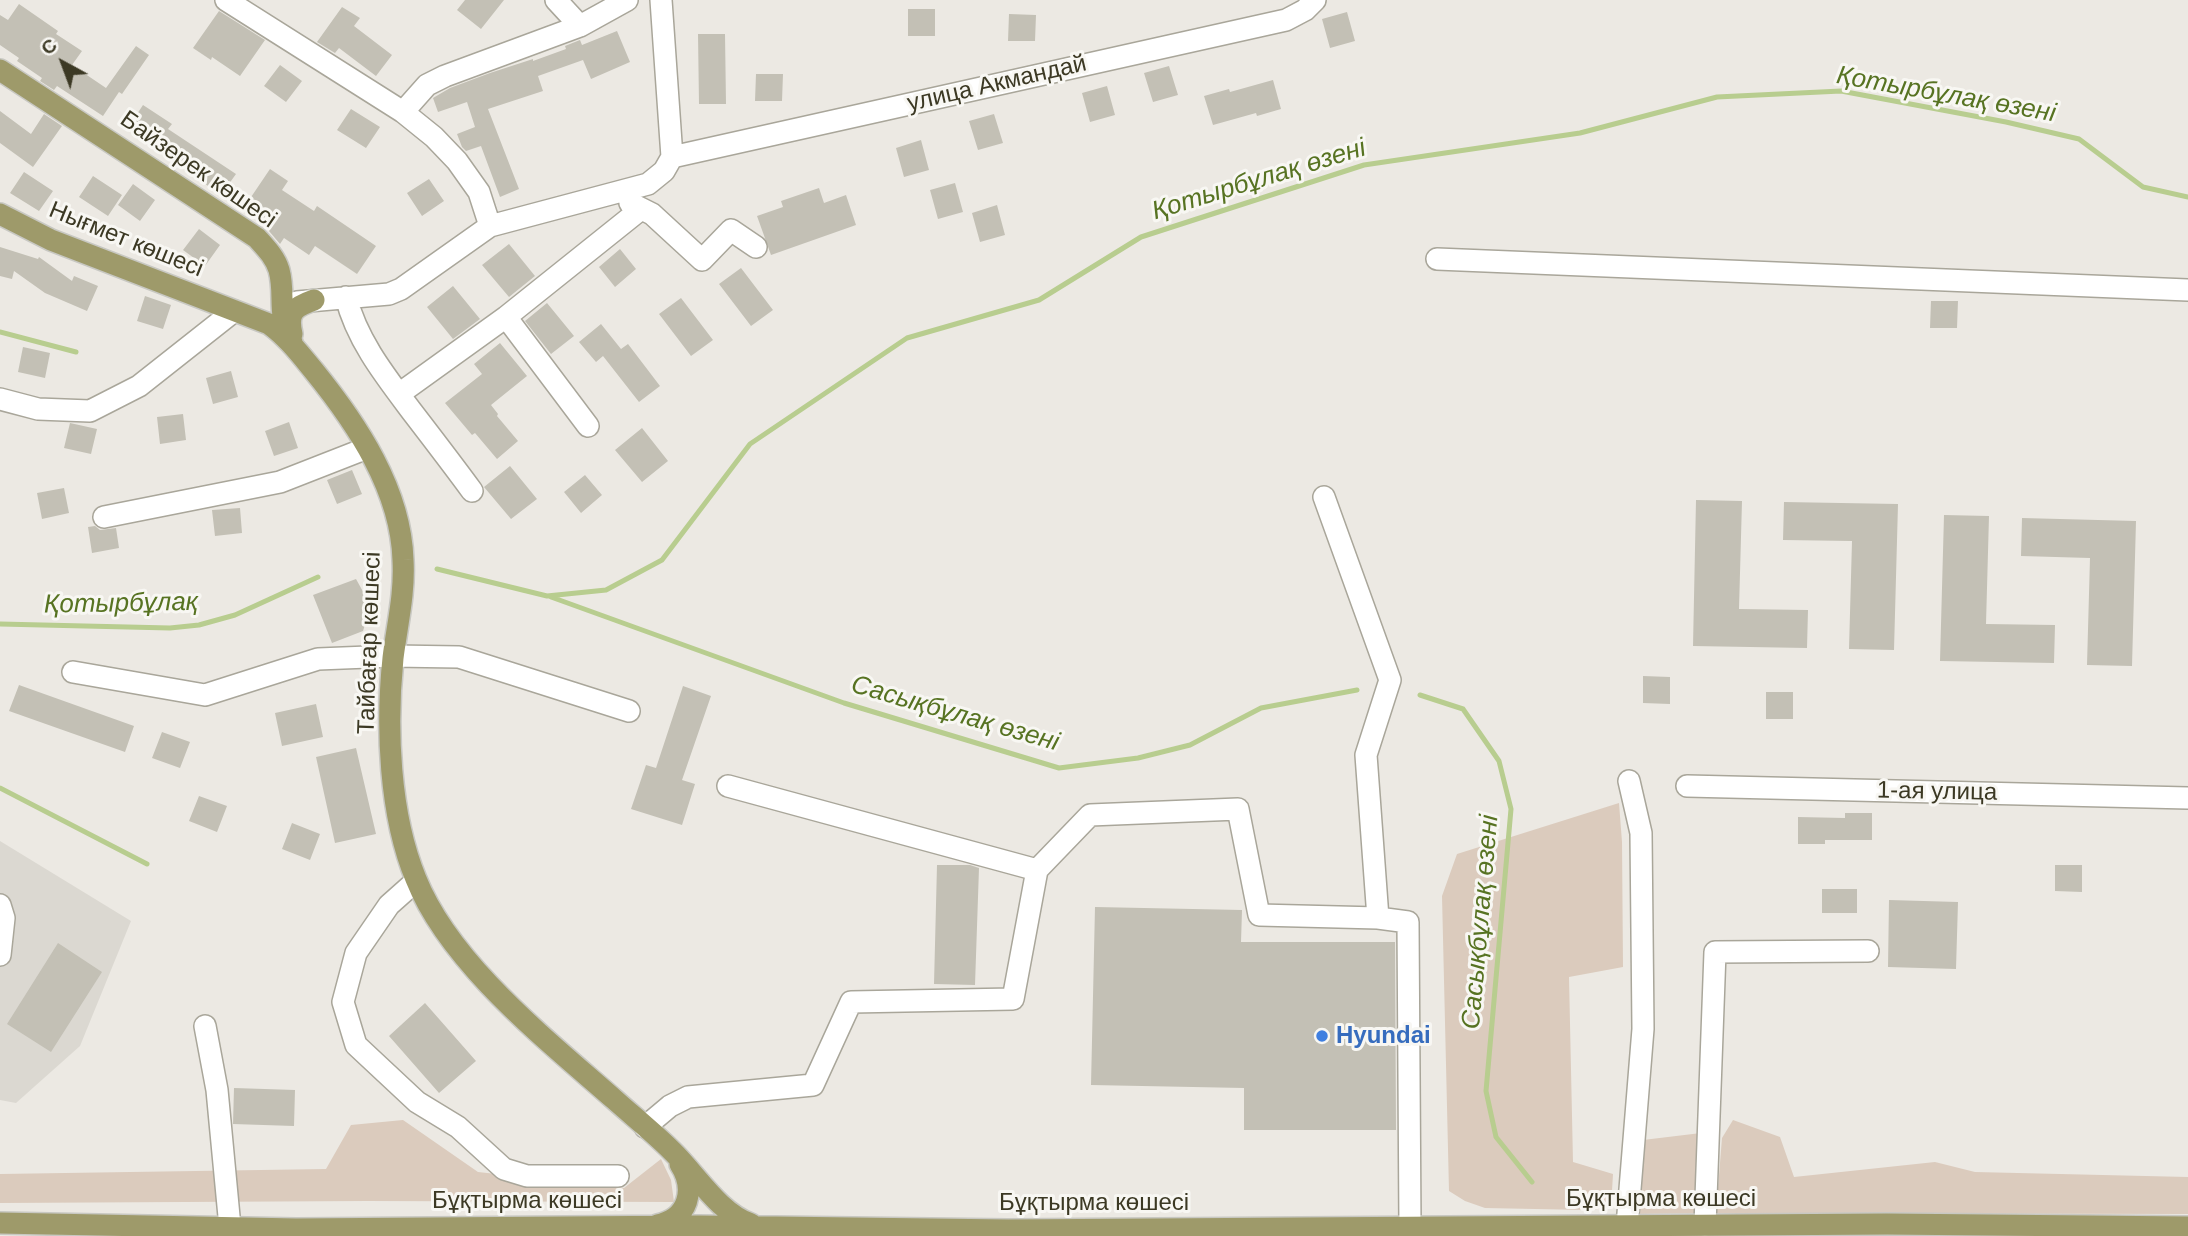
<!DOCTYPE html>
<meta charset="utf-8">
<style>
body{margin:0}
#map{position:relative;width:2188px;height:1236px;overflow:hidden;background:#ece9e3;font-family:Arial,sans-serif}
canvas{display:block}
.north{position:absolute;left:28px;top:28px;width:70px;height:70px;-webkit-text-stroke:5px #f8f7f3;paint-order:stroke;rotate:319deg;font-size:19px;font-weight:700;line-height:28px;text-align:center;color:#3c3924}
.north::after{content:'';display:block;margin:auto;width:24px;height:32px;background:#3c3924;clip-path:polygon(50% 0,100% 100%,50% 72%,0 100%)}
</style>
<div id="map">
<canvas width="2188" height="1236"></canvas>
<div class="north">С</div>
</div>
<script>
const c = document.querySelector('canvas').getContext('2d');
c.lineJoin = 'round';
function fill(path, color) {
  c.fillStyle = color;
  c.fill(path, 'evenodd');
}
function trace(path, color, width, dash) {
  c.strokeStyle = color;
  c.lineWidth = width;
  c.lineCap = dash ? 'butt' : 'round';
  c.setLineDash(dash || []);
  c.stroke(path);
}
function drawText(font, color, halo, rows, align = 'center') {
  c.font = font + ' Arial,sans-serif';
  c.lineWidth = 6;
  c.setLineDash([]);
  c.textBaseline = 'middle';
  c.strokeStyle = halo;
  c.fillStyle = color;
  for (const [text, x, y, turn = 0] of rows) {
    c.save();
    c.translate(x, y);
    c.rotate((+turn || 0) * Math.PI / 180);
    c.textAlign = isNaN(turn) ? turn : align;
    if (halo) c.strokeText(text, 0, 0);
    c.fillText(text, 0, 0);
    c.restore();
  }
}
fill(new Path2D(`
 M 0,841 L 131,921 L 80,1046 L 16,1103 L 0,1100 Z`), '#dbd8d1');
fill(new Path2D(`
 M 1619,803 L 1622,842 L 1623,967 L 1569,977 L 1573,1162 L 1613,1174 L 1611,1208 L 1585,1210 L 1485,1208 L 1465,1201 L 1449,1191 L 1442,896 L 1457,854 Z
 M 403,1120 L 478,1172 L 624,1188 L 661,1159 L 671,1180 L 674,1202 L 367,1201 L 0,1203 L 0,1174 L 326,1169 L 351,1125 Z
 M 1733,1120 L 1780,1137 L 1794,1177 L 1935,1162 L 1975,1172 L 2188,1177 L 2188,1214 L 1716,1213 L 1722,1138 Z
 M 1701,1133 L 1698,1213 L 1633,1214 L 1643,1140 Z`), '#dbcbbd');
trace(new Path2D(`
 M 0,332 L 76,352
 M 437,569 L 547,596 L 606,590 L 662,560 L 750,444 L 907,338 L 1039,300 L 1141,237 L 1364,165 L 1580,133 L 1717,97 L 1841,91 L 2006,122 L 2079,139 L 2143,187 L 2188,197
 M 551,597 L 844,703 L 1059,768 L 1138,758 L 1190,745 L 1261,708 L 1357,690
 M 0,624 L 170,628 L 199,625 L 235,615 L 318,577
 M 1420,695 L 1463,709 L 1499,761 L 1511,809 L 1486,1091 L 1496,1137 L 1532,1182
 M 0,788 L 147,864`), '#b8cd8f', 5);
fill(new Path2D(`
 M 465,0 L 504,0 L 481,29 L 457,10 Z
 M 19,4 L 58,31 L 56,34 L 82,51 L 72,65 L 106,88 L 136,46 L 149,55 L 122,94 L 119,92 L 103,116 L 57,86 L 54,90 L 40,81 L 42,78 L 17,61 L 19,58 L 0,45 L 0,15 L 8,20 Z
 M 342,7 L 360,18 L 354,26 L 392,55 L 376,76 L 339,48 L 335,53 L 317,42 Z
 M 908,9 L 935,9 L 935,36 L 908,36 Z
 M 219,11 L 265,40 L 240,76 L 212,57 L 211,60 L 193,48 Z
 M 1347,12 L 1355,41 L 1330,48 L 1322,19 Z
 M 1009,14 L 1036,15 L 1035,41 L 1008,41 Z
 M 617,31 L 630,62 L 591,79 L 583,60 L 538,76 L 543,91 L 488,109 L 519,189 L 500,197 L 481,146 L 466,151 L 462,147 L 457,134 L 475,127 L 467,102 L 438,112 L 433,98 L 450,88 L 490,73 L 533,59 L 533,61 L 566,49 L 565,46 L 580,40 L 582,45 Z
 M 698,34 L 725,34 L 726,104 L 699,104 Z
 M 280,65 L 302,81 L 286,102 L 264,86 Z
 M 1169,66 L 1178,95 L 1153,102 L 1144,73 Z
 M 756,74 L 783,74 L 782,101 L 755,101 Z
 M 1273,80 L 1281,109 L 1257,116 L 1256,113 L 1213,125 L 1204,96 L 1229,89 L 1230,92 Z
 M 1107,86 L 1115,115 L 1090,122 L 1082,93 Z
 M 143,105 L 172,124 L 168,129 L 236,174 L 221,195 L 168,158 L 171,153 L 129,126 Z
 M 351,109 L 380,127 L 366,148 L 337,130 Z
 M 0,111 L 31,134 L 44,114 L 62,126 L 33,167 L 0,143 Z
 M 994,114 L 1003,143 L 978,150 L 969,121 Z
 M 921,140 L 929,170 L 904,177 L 896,148 Z
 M 270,169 L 288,181 L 282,190 L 314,211 L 317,206 L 376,246 L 357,274 L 315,246 L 309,255 L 284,238 L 280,244 L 269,231 L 273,225 L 245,206 Z
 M 24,172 L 53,191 L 39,211 L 10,193 Z
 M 93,176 L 122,195 L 108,216 L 79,197 Z
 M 429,179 L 444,201 L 422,216 L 407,193 Z
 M 955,183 L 963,212 L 938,219 L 930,190 Z
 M 133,184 L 155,200 L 140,221 L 118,205 Z
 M 819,188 L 824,203 L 846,195 L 856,225 L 771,255 L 757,216 L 783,207 L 781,201 Z
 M 997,205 L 1005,235 L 980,242 L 972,213 Z
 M 199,229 L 220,245 L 205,266 L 183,250 Z
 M 509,244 L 535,276 L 509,297 L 482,265 Z
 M 0,247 L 38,259 L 39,257 L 72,281 L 74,276 L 98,286 L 87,311 L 45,293 L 14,271 L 12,279 L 0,276 Z
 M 620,249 L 636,269 L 615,287 L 599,267 Z
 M 741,268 L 773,310 L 751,326 L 719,284 Z
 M 453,286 L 480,319 L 453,339 L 427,307 Z
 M 145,296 L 171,305 L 163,329 L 137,321 Z
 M 681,298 L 713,340 L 691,356 L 659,314 Z
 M 1931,301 L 1958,301 L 1957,328 L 1930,328 Z
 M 547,303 L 574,336 L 551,354 L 525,321 Z
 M 601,324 L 621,349 L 628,344 L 660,386 L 639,402 L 603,356 L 596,362 L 579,342 Z
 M 500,343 L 527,376 L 491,405 L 498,414 L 497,416 L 518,441 L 497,459 L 475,433 L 472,435 L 445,403 L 482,374 L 474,364 Z
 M 23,347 L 50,353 L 45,378 L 18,372 Z
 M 231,371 L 238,397 L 213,404 L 206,378 Z
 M 183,414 L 186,440 L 160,444 L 157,417 Z
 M 289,422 L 298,448 L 274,456 L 265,431 Z
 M 70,423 L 97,429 L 91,454 L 64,448 Z
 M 642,428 L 668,461 L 642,482 L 615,450 Z
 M 510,466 L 537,499 L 511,519 L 484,487 Z
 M 352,470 L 362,494 L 337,504 L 327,480 Z
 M 585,475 L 602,495 L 581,513 L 564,492 Z
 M 64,488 L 69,513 L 42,519 L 37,493 Z
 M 1696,500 L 1742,501 L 1739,609 L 1808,610 L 1807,648 L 1693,646 Z
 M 1784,502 L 1898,504 L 1894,650 L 1849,649 L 1852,541 L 1783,540 Z
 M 240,508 L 242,533 L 215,536 L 212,510 Z
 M 1944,515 L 1989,516 L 1986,624 L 2055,625 L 2054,663 L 1940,661 Z
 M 2022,518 L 2136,521 L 2132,666 L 2087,665 L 2090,558 L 2021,556 Z
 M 95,526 L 100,530 L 116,528 L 119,548 L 92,553 L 88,527 Z
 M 356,579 L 371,606 L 363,631 L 332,643 L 313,595 Z
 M 1643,676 L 1670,677 L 1670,704 L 1643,703 Z
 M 19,685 L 134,726 L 125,752 L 9,711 Z
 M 683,686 L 711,696 L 682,780 L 695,784 L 682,825 L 631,809 L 646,765 L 656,768 Z
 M 1766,692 L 1793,692 L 1793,719 L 1766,719 Z
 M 316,704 L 323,737 L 282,746 L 275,713 Z
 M 162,732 L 190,742 L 180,768 L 152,758 Z
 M 356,748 L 376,834 L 335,843 L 316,757 Z
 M 199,796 L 227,806 L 217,832 L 189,821 Z
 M 1845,813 L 1872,813 L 1872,840 L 1825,840 L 1825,844 L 1798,844 L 1798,817 L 1845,818 Z
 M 292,823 L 320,834 L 310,860 L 282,849 Z
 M 937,865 L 970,865 L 979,868 L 975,985 L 934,984 Z
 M 2055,865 L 2082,865 L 2082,892 L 2055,891 Z
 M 1822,889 L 1857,889 L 1857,913 L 1822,913 Z
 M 1889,900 L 1958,902 L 1956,969 L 1888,967 Z
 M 1095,907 L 1242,910 L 1241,942 L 1395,942 L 1396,1130 L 1244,1130 L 1244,1088 L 1091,1085 Z
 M 58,943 L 102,972 L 51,1052 L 7,1024 Z
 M 425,1003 L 476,1061 L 439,1093 L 389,1036 Z
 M 234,1088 L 295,1090 L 294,1126 L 233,1124 Z`), '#c3c0b5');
const minor = new Path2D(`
 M 226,0 L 403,112 L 434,137 L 457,161 L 479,192 L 490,226
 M 556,0 L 580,26
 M 403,112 L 427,85 L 445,76 L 580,26 L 627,0
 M 672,157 L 1286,20 L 1305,10 L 1315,0
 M 630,203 L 652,214 L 702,260 L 731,230 L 756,247
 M 1437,259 L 2188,290
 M 346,297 C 357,341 386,377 413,413 C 433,439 453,465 472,491
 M 297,302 L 389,294 L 401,289 L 490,226 L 648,184 L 664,171 L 672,157 L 661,0
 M 506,317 L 588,426
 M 399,394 L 506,317 L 641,209
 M 0,399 L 38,409 L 90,411 L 139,386 L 234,311
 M 1324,497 L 1390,680 L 1366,755 L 1378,918 L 1408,922 L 1410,1227
 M 104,517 L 280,482 L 367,448
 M 73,672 L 205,695 L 318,659 L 393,656 L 459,657 L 629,711
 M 728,786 L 1037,870 L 1090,815 L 1238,809 L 1259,915 L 1378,918
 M 1687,786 L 2188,798
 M 416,881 L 389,905 L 356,953 L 343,1002 L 356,1045 L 417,1102 L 458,1127 L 504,1169 L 527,1176 L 618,1176
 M 0,905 L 4,918 L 0,955
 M 205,1026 L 217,1090 L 230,1227
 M 645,1127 L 670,1106 L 688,1097 L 813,1085 L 851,1002 L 1013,999 L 1037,870
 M 1705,1225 L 1715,952 L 1868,951
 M 1627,1226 L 1643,1029 L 1641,833 L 1629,781`);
const major = new Path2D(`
 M 0,70 L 257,238 C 266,248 275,257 279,270 C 286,296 276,315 292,342
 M 0,214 L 51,240 L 269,324 C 287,337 300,354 314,371 C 357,424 401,490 403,560 C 405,594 397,625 393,658 C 386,727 389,814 416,879 C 450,964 547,1040 615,1100 C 634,1117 654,1133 672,1151 C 696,1174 719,1213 751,1224
 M 292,334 C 287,312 294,307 314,300
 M 0,1223 L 296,1229 L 699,1226 L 1008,1230 L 1887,1224 L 2188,1227
 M 657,1225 C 689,1219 696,1189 680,1164`);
trace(minor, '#a9a69a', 24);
trace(major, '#c8c8c2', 24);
trace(minor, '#fff', 21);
trace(major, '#9e9a6a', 21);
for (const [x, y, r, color] of [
 [1322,1036,7,"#3f7fe0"]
]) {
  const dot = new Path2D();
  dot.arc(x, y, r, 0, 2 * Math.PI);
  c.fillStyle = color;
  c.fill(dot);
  trace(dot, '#f8f7f3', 2.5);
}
drawText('24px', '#3c3924', '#f8f7f3', [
 ["улица Акмандай",997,84,-13],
 ["Байзерек көшесі",198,170,35],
 ["Нығмет көшесі",126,240,22],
 ["Тайбағар көшесі",370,643,-88],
 ["1-ая улица",1937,792,1],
 ["Бұқтырма көшесі",1661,1199],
 ["Бұқтырма көшесі",527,1201],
 ["Бұқтырма көшесі",1094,1203]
]);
drawText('bold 24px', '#366cbe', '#f8f7f3', [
 ["Hyundai",1336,1036]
], 'left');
drawText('italic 26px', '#577322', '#f8f7f3', [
 ["Қотырбұлақ өзені",1946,95,10],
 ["Қотырбұлақ өзені",1259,180,-17],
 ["Қотырбұлақ",121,604,-1],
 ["Сасықбұлақ өзені",955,714,16],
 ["Сасықбұлақ өзені",1481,922,-85]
]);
</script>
